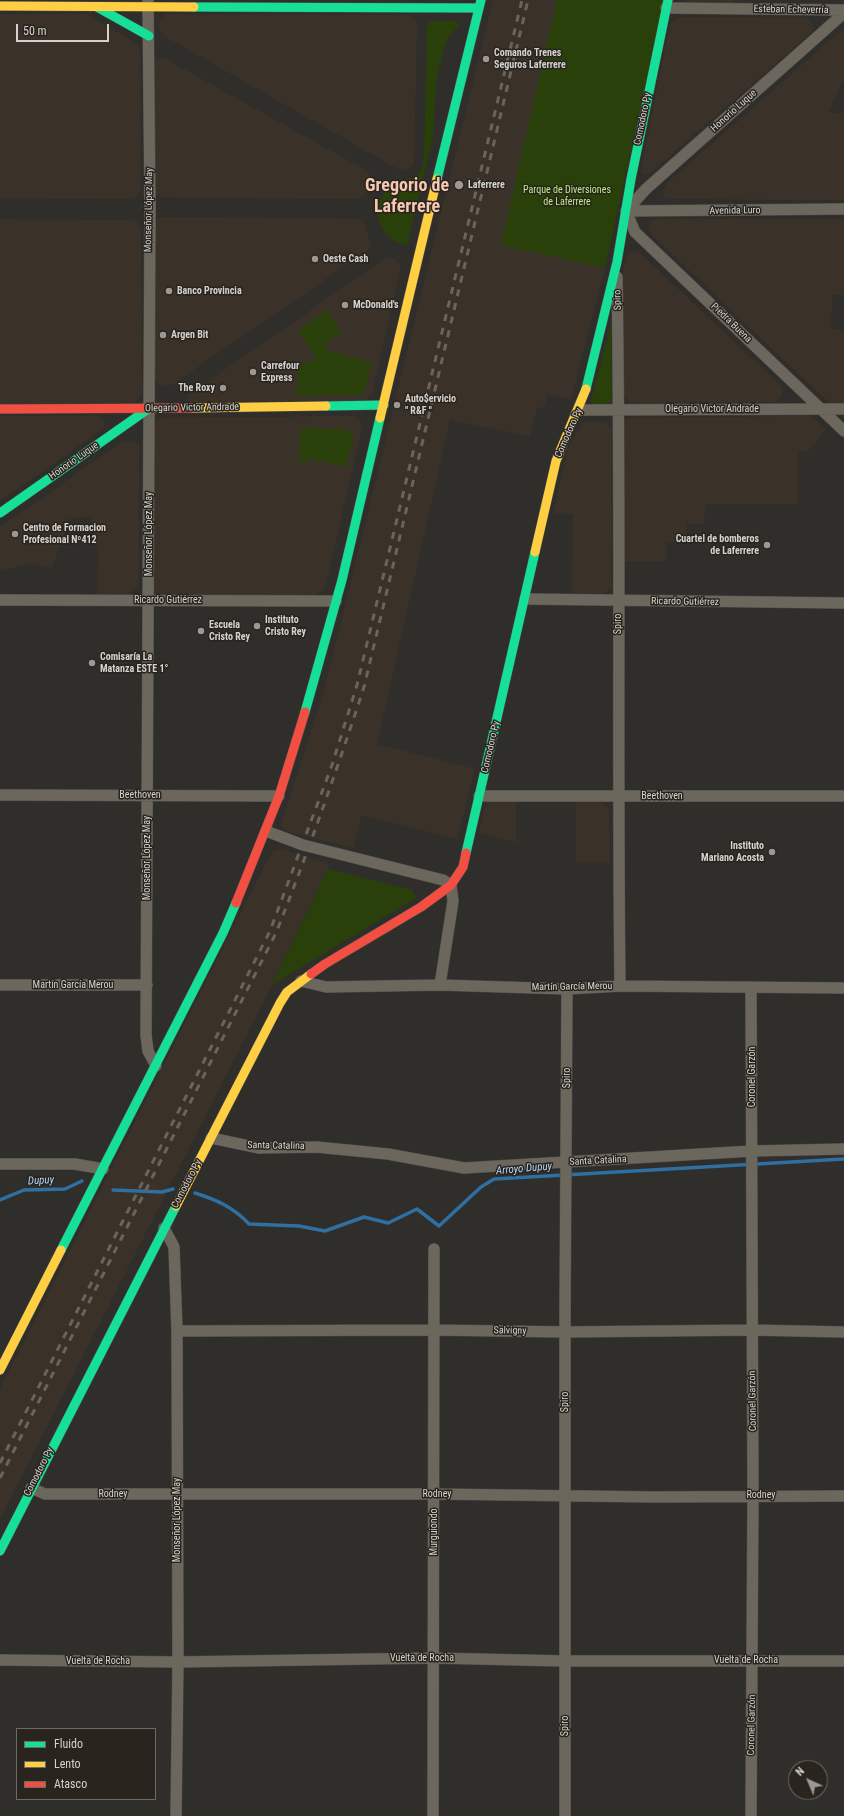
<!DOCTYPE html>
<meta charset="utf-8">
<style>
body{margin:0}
#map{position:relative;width:844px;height:1816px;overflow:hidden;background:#302e2b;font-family:"Roboto Condensed",sans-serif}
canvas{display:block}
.legend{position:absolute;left:16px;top:1728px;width:140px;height:72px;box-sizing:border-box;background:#29241e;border:1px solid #6e6a64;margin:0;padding:5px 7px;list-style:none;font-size:12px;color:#d5d2ce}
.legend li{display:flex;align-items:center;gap:8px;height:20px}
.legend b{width:20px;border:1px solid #6e6a64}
.north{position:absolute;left:788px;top:1760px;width:40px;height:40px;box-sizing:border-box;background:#29241e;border:1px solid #6e6a64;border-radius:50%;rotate:316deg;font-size:11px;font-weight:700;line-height:16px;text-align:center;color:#d5d2ce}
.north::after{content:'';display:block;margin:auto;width:14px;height:18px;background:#9b9995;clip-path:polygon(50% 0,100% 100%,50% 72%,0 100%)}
.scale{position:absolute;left:16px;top:24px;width:93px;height:18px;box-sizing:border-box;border:2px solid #d5d2ce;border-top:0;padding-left:5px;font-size:12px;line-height:14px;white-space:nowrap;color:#d5d2ce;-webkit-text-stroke:3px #29241e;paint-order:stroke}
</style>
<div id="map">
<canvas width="844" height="1816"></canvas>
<ul class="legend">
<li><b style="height:5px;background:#16e098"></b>Fluido</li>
<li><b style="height:5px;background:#ffcf43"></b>Lento</li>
<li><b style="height:5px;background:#f24e42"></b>Atasco</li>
</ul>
<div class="north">N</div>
<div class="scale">50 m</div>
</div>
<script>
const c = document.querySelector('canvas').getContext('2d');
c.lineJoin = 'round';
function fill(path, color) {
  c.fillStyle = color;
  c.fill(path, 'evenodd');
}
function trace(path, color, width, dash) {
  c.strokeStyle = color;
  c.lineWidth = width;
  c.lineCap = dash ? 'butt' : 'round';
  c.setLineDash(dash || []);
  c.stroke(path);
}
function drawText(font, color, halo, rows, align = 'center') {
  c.font = font + ' "Roboto Condensed",sans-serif';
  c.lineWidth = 3;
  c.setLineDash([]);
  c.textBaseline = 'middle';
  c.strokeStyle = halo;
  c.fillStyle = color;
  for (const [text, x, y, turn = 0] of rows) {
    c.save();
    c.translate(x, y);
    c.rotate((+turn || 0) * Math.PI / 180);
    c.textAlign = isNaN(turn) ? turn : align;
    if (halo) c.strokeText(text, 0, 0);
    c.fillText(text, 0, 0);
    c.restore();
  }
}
fill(new Path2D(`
 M 493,0 L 557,0 L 501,245 L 605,268 L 571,399 L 548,395 L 544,408 L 537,407 L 530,436 L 450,420 L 377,744 L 475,769 L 457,839 L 361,815 L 354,848 L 289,832 L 281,826 L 282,821 L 324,691 Z
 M 682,0 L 734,0 L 734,3 L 688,3 Z
 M 0,14 L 87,14 L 138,45 L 140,48 L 141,189 L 136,197 L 131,199 L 0,198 Z
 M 166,14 L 409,15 L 416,23 L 417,28 L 414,164 L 404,171 L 398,169 L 166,37 L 161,32 L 158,24 L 160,19 Z
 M 680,17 L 807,18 L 810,20 L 814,27 L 812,32 L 650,173 L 645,175 L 642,173 L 642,165 L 670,24 L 672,21 Z
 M 844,28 L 844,78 L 828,113 L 844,113 L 844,200 L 671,199 L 666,198 L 663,195 L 663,191 L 667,183 Z
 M 164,58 L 367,171 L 371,178 L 371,183 L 365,195 L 357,199 L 159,197 L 154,191 L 153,65 L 157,59 Z
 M 161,217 L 358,219 L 364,224 L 371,245 L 368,250 L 173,384 L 166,386 L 159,384 L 154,377 L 155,221 Z
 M 0,219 L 131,220 L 137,222 L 141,229 L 142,392 L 136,401 L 131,403 L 0,404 Z
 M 658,219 L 844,219 L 844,295 L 832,295 L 831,329 L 844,330 L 844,404 L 832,403 L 823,397 L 650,233 L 649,226 L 651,221 Z
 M 635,251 L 640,253 L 783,388 L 781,397 L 776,402 L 635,403 L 628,401 L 623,393 L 623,272 L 627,256 L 629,253 Z
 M 387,257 L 391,257 L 396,260 L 401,267 L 372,394 L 366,401 L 189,402 L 187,397 L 190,394 Z
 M 0,416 L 99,416 L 104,423 L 104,427 L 102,430 L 0,501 Z
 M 354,416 L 360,421 L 362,428 L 327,580 L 324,588 L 319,593 L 314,595 L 160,596 L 154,593 L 153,590 L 154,422 L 163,418 Z
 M 811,416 L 826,429 L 808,451 L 798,451 L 798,504 L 705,504 L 704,524 L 687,524 L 686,542 L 666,542 L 666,561 L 622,561 L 622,427 L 624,421 L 628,418 Z
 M 586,421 L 605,422 L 612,429 L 611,587 L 604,594 L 572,593 L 573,514 L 553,514 L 568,448 L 582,423 Z
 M 132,440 L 139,445 L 139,583 L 137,588 L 127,594 L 97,594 L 98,556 L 91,516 L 67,519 L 68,526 L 51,569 L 30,563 L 0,571 L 0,527 L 122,442 Z
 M 495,801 L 516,801 L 516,842 L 479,833 L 485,807 L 488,803 Z
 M 576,801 L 599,801 L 603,803 L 609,811 L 610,862 L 576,862 Z
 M 281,849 L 330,864 L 260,1009 L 0,1519 L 0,1389 L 268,859 L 274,851 Z`), '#3a3228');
fill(new Path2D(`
 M 557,0 L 664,0 L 605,268 L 501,245 Z
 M 430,21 L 456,21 L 459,25 L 449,37 L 445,45 L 440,64 L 436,85 L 433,137 L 407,245 C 403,244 399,243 395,241 C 390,238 385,233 382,227 C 368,202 391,180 415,177 L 421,170 L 424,158 L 427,25 Z
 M 327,310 L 341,332 L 328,342 L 325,350 L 372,362 L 364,392 L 358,395 L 297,396 L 297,365 L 317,359 L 298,331 Z
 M 611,324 L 612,400 L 607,405 L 593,405 L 591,401 Z
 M 301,428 L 346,429 L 354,434 L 346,467 L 308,458 L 307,463 L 299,461 Z
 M 328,869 L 412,890 L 416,898 L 272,985 Z`), '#2a400a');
trace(new Path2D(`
 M 113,1190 L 162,1192 L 173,1189
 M 195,1193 C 217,1200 233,1207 249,1224 L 299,1226 L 325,1231 L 364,1217 L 388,1223 L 417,1209 L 439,1226 L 481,1187 L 494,1179 L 844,1159
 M 0,1200 L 24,1190 L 65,1189 L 82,1181`), '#2f6fa2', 3.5);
const street = new Path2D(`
 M 148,1 L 150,207 L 146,1035 L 148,1051 L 156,1066
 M 666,8 L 844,10
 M 626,211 L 635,232 L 844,431
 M 626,211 L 646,189 L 844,13
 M 626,211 L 844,209
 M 617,277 C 621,513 617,750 620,986
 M 579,410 L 844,409
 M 525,599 L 844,603
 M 0,600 L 336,601
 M 0,795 L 279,796
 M 479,796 L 844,796
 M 266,831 L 303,845 L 443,880 L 451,885 L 453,901 L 440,985
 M 301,981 L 326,987 L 440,985 L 567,989 L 620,986 L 844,988
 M 0,985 L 147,985
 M 211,1138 L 259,1148 L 316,1147 L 388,1154 L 464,1168 L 752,1151 L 844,1149
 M 0,1164 L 75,1164 L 103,1169
 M 164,1228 L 174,1247 L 177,1331 L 178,1662 L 176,1816
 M 177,1331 L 434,1330 L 565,1332 L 752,1330 L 844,1332
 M 31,1488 L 45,1494 L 434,1494 L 655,1497 L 844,1496
 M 0,1660 L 178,1662 L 434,1658 L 565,1661 L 844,1661
 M 433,1816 L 434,1249
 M 565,1816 L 565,1310 L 567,989
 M 751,1816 L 753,1495 L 751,987`);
const fast = new Path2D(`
 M 97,7 L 149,36
 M 194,7 L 479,8
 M 437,179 L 481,0
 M 586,389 L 617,262 L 631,179 L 668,0
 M 326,406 L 384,405
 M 0,513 L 148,409
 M 305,712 L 342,580 L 380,418
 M 466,853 L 535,552
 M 61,1250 L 223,933 L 236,903
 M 0,1551 L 176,1206`);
const slow = new Path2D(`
 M 0,6 L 194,7
 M 193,408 L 326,406
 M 380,418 L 437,179
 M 535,552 L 556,461 L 586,389
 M 176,1206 L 280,1003 L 287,992 L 311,974
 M 0,1370 L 61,1250`);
const jam = new Path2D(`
 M 0,409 L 193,408
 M 236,903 L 279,796 L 305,712
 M 311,974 L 325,964 L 421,907 L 451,885 L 463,867 L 466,853`);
trace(street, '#4d4c49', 12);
trace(fast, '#4d4c49', 10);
trace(slow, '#4d4c49', 10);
trace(jam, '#4d4c49', 10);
trace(street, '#6c675d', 11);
trace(fast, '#16e098', 9);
trace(slow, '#ffcf43', 9);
trace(jam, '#f24e42', 9);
trace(new Path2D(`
 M 0,1463 L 270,931 L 332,765 L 357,685 L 522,0
 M 0,1478 L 276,933 C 308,852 337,770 364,687 L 528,0`), '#68655f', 3, [7, 7]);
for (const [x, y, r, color] of [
 [486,59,4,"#9b9995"],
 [459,185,5,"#9b9995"],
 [315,259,4,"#9b9995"],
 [169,291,4,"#9b9995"],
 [345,305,4,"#9b9995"],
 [163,335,4,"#9b9995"],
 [253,372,4,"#9b9995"],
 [223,388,4,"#9b9995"],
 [397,405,4,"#9b9995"],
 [15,534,4,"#9b9995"],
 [767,545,4,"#9b9995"],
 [257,626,4,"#9b9995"],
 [201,631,4,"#9b9995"],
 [92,663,4,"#9b9995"],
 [772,852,4,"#9b9995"]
]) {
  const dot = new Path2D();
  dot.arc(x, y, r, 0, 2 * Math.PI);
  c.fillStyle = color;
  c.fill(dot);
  trace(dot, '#29241e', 1.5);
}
drawText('10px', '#d5d2ce', '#29241e', [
 ["Esteban Echeverría",791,10,1],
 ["Honorio Luque",734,111,-42],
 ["Comodoro Py",643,119,-78],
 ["Monseñor López May",149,210,-89],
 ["Avenida Luro",735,211,-1],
 ["Spiro",618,300,-91],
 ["Piedra Buena",731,323,44],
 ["Olegario Victor Andrade",192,408,-1],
 ["Olegario Victor Andrade",712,409],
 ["Comodoro Py",569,433,-66],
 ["Honorio Luque",74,461,-35],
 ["Monseñor López May",149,534,-90],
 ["Ricardo Gutiérrez",168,600],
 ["Ricardo Gutiérrez",685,602,1],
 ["Spiro",618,624,-90],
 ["Comodoro Py",491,747,-77],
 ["Beethoven",140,795],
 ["Beethoven",662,796],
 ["Monseñor López May",147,858,-90],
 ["Martín García Merou",73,985],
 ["Martín García Merou",572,987,-1],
 ["Coronel Garzón",752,1077,-90],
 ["Spiro",567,1078,-90],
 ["Santa Catalina",276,1146,1],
 ["Santa Catalina",598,1161,-3],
 ["Comodoro Py",187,1184,-62],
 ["Salvigny",510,1331,1],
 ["Coronel Garzón",753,1401,-91],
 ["Spiro",565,1402,-90],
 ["Comodoro Py",39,1472,-63],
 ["Rodney",113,1494],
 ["Rodney",437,1494],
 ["Rodney",761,1495],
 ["Monseñor López May",177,1520,-90],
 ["Murguiondo",434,1532,-90],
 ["Vuelta de Rocha",422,1658],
 ["Vuelta de Rocha",746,1660],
 ["Vuelta de Rocha",98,1661],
 ["Coronel Garzón",752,1725,-89],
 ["Spiro",565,1726,-90]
]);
drawText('bold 10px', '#d5d2ce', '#29241e', [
 ["Comando Trenes",494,53],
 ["Seguros Laferrere",494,65],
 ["Laferrere",468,185],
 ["Oeste Cash",323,259],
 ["Banco Provincia",177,291],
 ["McDonald's",353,305],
 ["Argen Bit",171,335],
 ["Carrefour",261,366],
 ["Express",261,378],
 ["The Roxy",215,388,"right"],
 ["Auto$ervicio",405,399],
 ["'' R&F ''",405,411],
 ["Centro de Formacion",23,528],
 ["Profesional Nº412",23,540],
 ["Cuartel de bomberos",759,539,"right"],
 ["de Laferrere",759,551,"right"],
 ["Instituto",265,620],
 ["Cristo Rey",265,632],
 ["Escuela",209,625],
 ["Cristo Rey",209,637],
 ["Comisaría La",100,657],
 ["Matanza ESTE 1°",100,669],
 ["Instituto",764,846,"right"],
 ["Mariano Acosta",764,858,"right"]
], 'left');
drawText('10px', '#b9ed86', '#29241e', [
 ["Parque de Diversiones",567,190],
 ["de Laferrere",567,202]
]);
drawText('italic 11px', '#b1d3f3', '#29241e', [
 ["Arroyo Dupuy",524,1169,-5],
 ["Dupuy",41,1181,-3]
]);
drawText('bold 18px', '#f7c8b4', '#29241e', [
 ["Gregorio de",407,186],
 ["Laferrere",407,207]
]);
</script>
